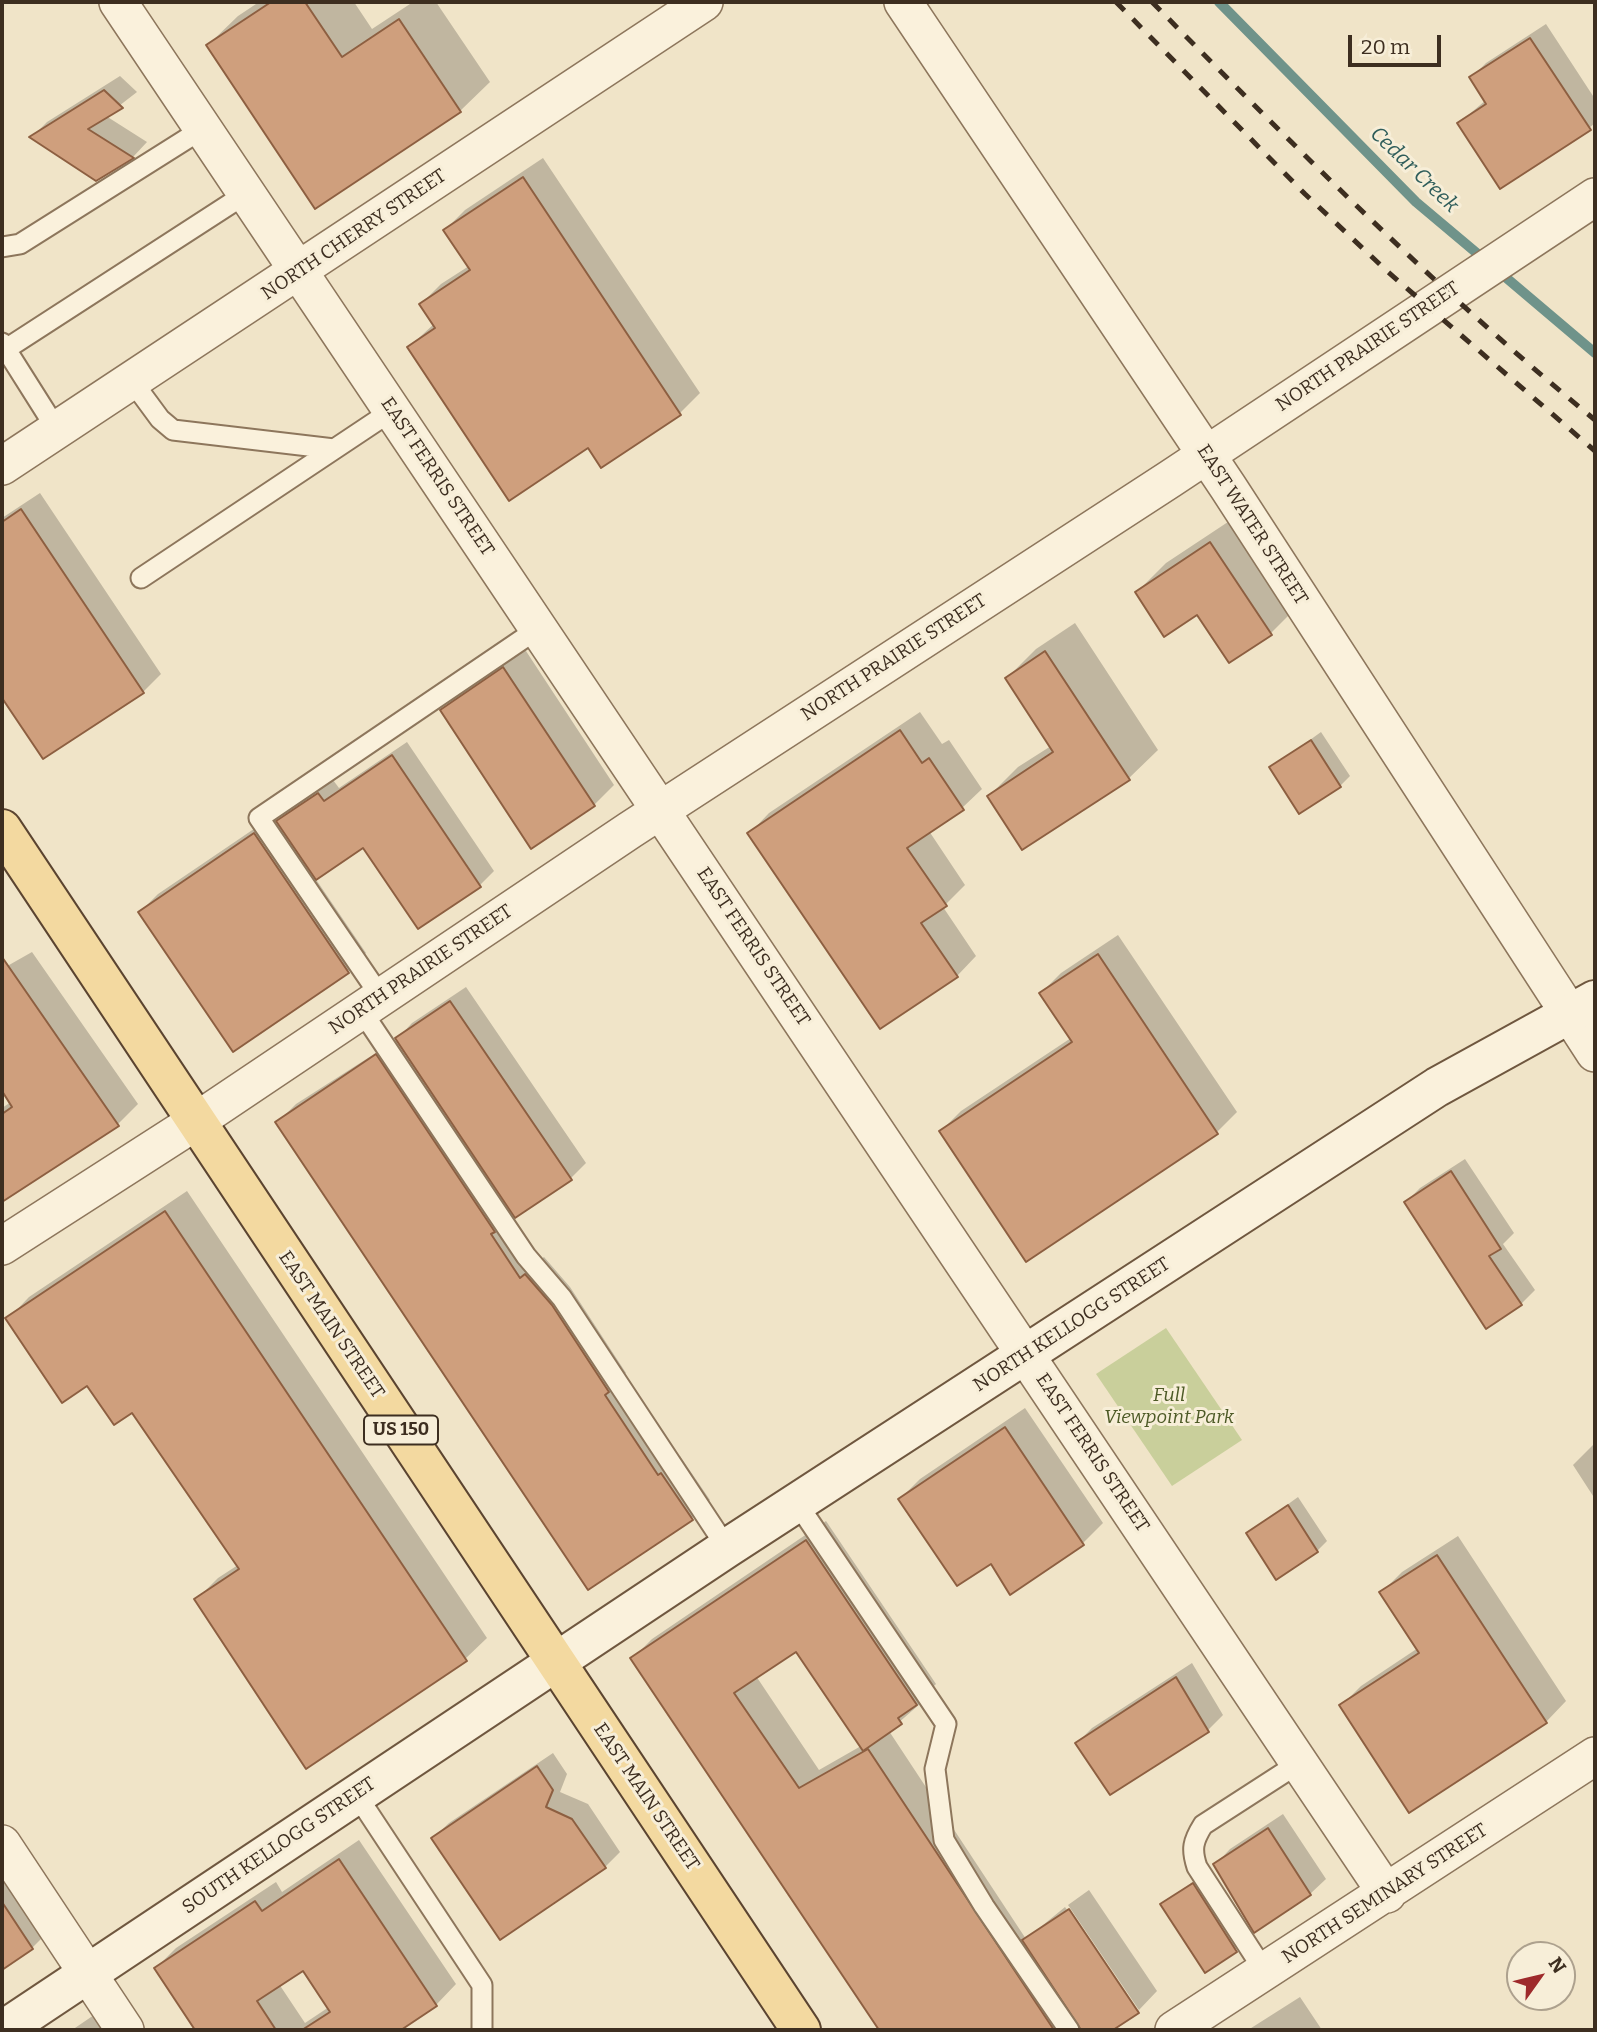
<!DOCTYPE html>
<style>
body{margin:0}
#map{position:relative;width:1597px;height:2032px;overflow:hidden;background:#f0e4c8;font-family:Bitter,serif}
canvas{display:block}
.frame{position:absolute;inset:0;border:4px solid #3d2e20;pointer-events:none}
.north{position:absolute;left:1506px;top:1941px;width:70px;height:70px;box-sizing:border-box;background:#f7eed8;border:2px solid #ada18e;border-radius:50%;rotate:56deg;font-size:19px;font-weight:700;line-height:28px;text-align:center;color:#3d2e20}
.north::after{content:'';display:block;margin:auto;width:24px;height:32px;background:#9e2a2b;clip-path:polygon(50% 0,100% 100%,50% 72%,0 100%)}
.scale{position:absolute;left:1348px;top:35px;width:93px;height:32px;box-sizing:border-box;border:4px solid #3d2e20;border-top:0;padding-left:9px;font-size:21px;line-height:24px;white-space:nowrap;color:#3d2e20;-webkit-text-stroke:5px #f7eed8;paint-order:stroke}
</style>
<div id="map">
<canvas width="1597" height="2032"></canvas>
<div class="frame"></div>
<div class="north">N</div>
<div class="scale">20 m</div>
</div>
<script>
const c = document.querySelector('canvas').getContext('2d');
c.lineJoin = 'round';
function fill(path, color) {
  c.fillStyle = color;
  c.fill(path, 'evenodd');
}
function trace(path, color, width, dash) {
  c.strokeStyle = color;
  c.lineWidth = width;
  c.lineCap = dash ? 'butt' : 'round';
  c.setLineDash(dash || []);
  c.stroke(path);
}
function drawText(font, color, halo, rows, align = 'center') {
  c.font = font + ' Bitter,serif';
  c.lineWidth = 6;
  c.setLineDash([]);
  c.textBaseline = 'middle';
  c.strokeStyle = halo;
  c.fillStyle = color;
  for (const [text, x, y, turn = 0] of rows) {
    c.save();
    c.translate(x, y);
    c.rotate((+turn || 0) * Math.PI / 180);
    c.textAlign = isNaN(turn) ? turn : align;
    if (halo) c.strokeText(text, 0, 0);
    c.fillText(text, 0, 0);
    c.restore();
  }
}
fill(new Path2D(`
 M 1166,1328 L 1242,1440 L 1172,1486 L 1096,1374 Z`), '#c9cf9b');
fill(new Path2D(`
 M 259,2 L 354,2 L 372,29 L 413,2 L 436,2 L 490,82 L 460,111 L 316,207 L 208,45 L 238,16 Z
 M 1546,24 L 1595,99 L 1595,123 L 1589,128 L 1459,123 L 1486,100 L 1471,78 L 1486,63 Z
 M 120,76 L 137,92 L 106,116 L 147,142 L 133,157 L 96,179 L 32,137 L 47,122 Z
 M 543,158 L 700,393 L 679,414 L 588,446 L 409,347 L 434,324 L 421,304 L 441,284 L 469,266 L 445,230 L 465,210 Z
 M 40,493 L 161,674 L 143,692 L 44,757 L 2,695 L 2,518 Z
 M 1240,514 L 1300,604 L 1271,633 L 1137,592 L 1166,563 Z
 M 1075,623 L 1158,750 L 1128,779 L 989,796 L 1018,767 L 1051,746 L 1007,678 L 1036,649 Z
 M 524,648 L 614,785 L 594,805 L 442,710 L 462,690 Z
 M 920,712 L 942,744 L 949,740 L 982,789 L 962,808 L 929,831 L 965,885 L 943,907 L 976,956 L 957,976 L 750,833 L 769,813 Z
 M 1321,732 L 1350,776 L 1340,786 L 1271,768 Z
 M 407,742 L 494,871 L 480,885 L 364,845 L 315,878 L 366,953 L 348,971 L 234,1050 L 140,912 L 158,894 L 273,816 L 277,822 L 292,807 L 333,780 L 339,788 Z
 M 1118,935 L 1237,1112 L 1217,1132 L 941,1131 L 961,1111 L 1071,1038 L 1041,993 L 1061,973 Z
 M 32,952 L 138,1104 L 118,1124 L 2,1200 L 2,1108 L 11,1102 L 2,1088 L 2,969 Z
 M 466,987 L 586,1163 L 570,1179 L 508,1216 L 539,1261 L 544,1257 L 570,1287 L 626,1373 L 622,1376 L 677,1458 L 680,1456 L 710,1500 L 692,1518 L 278,1122 L 296,1104 L 396,1040 L 412,1023 Z
 M 1465,1159 L 1514,1233 L 1503,1244 L 1535,1290 L 1521,1304 L 1406,1202 L 1420,1188 Z
 M 187,1191 L 487,1638 L 465,1659 L 196,1600 L 218,1578 L 238,1565 L 132,1411 L 88,1383 L 8,1319 L 29,1297 Z
 M 1025,1408 L 1103,1523 L 1083,1543 L 991,1562 L 900,1499 L 920,1479 Z
 M 1595,1443 L 1595,1499 L 1573,1465 Z
 M 1298,1497 L 1327,1541 L 1317,1551 L 1248,1533 Z
 M 826,1521 L 936,1684 L 919,1700 L 921,1703 L 889,1731 L 1026,1939 L 1065,1907 L 1135,2010 L 1139,2010 L 1068,1905 L 1089,1890 L 1157,1991 L 1138,2011 L 1109,2030 L 882,2030 L 633,1658 L 652,1639 ZM 796,1649 L 861,1746 L 819,1770 L 756,1676 Z
 M 1458,1536 L 1566,1701 L 1546,1722 L 1341,1706 L 1361,1686 L 1418,1648 L 1382,1592 L 1402,1572 Z
 M 1192,1663 L 1223,1715 L 1208,1730 L 1110,1793 L 1077,1743 L 1092,1728 Z
 M 553,1753 L 567,1774 L 560,1792 L 588,1804 L 620,1852 L 605,1867 L 433,1838 L 449,1823 Z
 M 1283,1814 L 1326,1879 L 1310,1894 L 1255,1930 L 1215,1865 L 1230,1849 Z
 M 359,1840 L 456,1984 L 436,2005 L 397,2030 L 197,2030 L 156,1968 L 176,1948 L 276,1882 L 282,1892 ZM 303,1969 L 329,2007 L 305,2023 L 279,1984 Z
 M 2,1852 L 52,1928 L 32,1948 L 2,1968 Z
 M 1203,1874 L 1246,1940 L 1206,1970 L 1163,1904 Z
 M 1300,1997 L 1322,2030 L 1248,2030 Z
 M 94,2015 L 104,2030 L 72,2030 Z`), '#0003');
trace(new Path2D(`
 M 1219,2 L 1416,202 L 1485,260
 M 1497,270 L 1595,353`), '#6f938a', 10);
const building = new Path2D(`
 M 271,2 L 305,2 L 342,57 L 399,19 L 461,112 L 315,209 L 206,45 Z
 M 1530,38 L 1591,130 L 1500,189 L 1457,123 L 1486,104 L 1469,77 Z
 M 104,90 L 123,108 L 88,129 L 134,158 L 96,181 L 29,137 Z
 M 523,177 L 681,415 L 601,468 L 588,448 L 509,501 L 407,347 L 435,328 L 419,304 L 470,270 L 443,230 Z
 M 21,509 L 144,693 L 43,759 L 2,698 L 2,522 Z
 M 1210,542 L 1272,635 L 1229,663 L 1197,615 L 1164,637 L 1135,592 Z
 M 1045,651 L 1130,780 L 1022,850 L 987,796 L 1053,752 L 1005,678 Z
 M 503,667 L 595,806 L 531,849 L 440,710 Z
 M 900,730 L 922,763 L 929,758 L 964,810 L 907,848 L 947,906 L 921,923 L 958,977 L 880,1029 L 747,833 Z
 M 1311,740 L 1341,787 L 1299,814 L 1269,767 Z
 M 392,755 L 481,887 L 418,929 L 363,848 L 316,880 L 276,821 L 318,793 L 324,801 Z
 M 254,833 L 349,973 L 233,1052 L 138,912 Z
 M 1098,954 L 1218,1134 L 1026,1262 L 939,1131 L 1072,1042 L 1039,993 Z
 M 2,957 L 119,1126 L 2,1202 L 2,1114 L 12,1107 L 2,1091 Z
 M 450,1001 L 572,1180 L 515,1218 L 395,1038 Z
 M 376,1054 L 495,1232 L 491,1234 L 520,1278 L 525,1274 L 552,1305 L 609,1392 L 605,1395 L 658,1475 L 661,1473 L 693,1520 L 588,1590 L 275,1122 Z
 M 1451,1171 L 1501,1249 L 1489,1256 L 1522,1305 L 1486,1329 L 1404,1202 Z
 M 165,1211 L 467,1661 L 306,1769 L 194,1599 L 239,1569 L 132,1413 L 114,1425 L 87,1386 L 62,1403 L 5,1318 Z
 M 1005,1427 L 1084,1545 L 1010,1595 L 991,1564 L 957,1586 L 898,1499 Z
 M 1288,1505 L 1318,1552 L 1276,1580 L 1246,1533 Z
 M 806,1540 L 917,1705 L 898,1718 L 902,1724 L 863,1751 L 796,1652 L 734,1693 L 799,1788 L 868,1749 L 1054,2030 L 879,2030 L 630,1658 Z
 M 1437,1555 L 1547,1723 L 1409,1813 L 1339,1705 L 1419,1653 L 1379,1592 Z
 M 1176,1677 L 1209,1732 L 1110,1795 L 1075,1743 Z
 M 537,1766 L 553,1790 L 546,1807 L 572,1819 L 606,1868 L 500,1940 L 431,1838 Z
 M 1268,1828 L 1311,1895 L 1254,1933 L 1213,1864 Z
 M 339,1859 L 437,2006 L 401,2030 L 302,2030 L 330,2012 L 303,1971 L 257,2001 L 276,2030 L 195,2030 L 154,1968 L 255,1901 L 262,1911 Z
 M 1193,1883 L 1237,1952 L 1205,1973 L 1160,1904 Z
 M 2,1902 L 33,1949 L 2,1970 Z
 M 1069,1909 L 1139,2013 L 1113,2030 L 1081,2030 L 1022,1940 Z`);
fill(building, '#cf9f7d');
trace(building, '#8d5f41', 2);
const lane = new Path2D(`
 M 2,247 L 20,244 L 204,128
 M 2,343 L 57,430
 M 6,349 L 247,193
 M 132,381 L 160,419 L 173,430 L 334,449
 M 141,578 L 393,410
 M 381,997 L 259,818 L 539,628
 M 361,1010 L 526,1256 L 562,1298 L 727,1548
 M 797,1503 L 946,1724 L 935,1769 L 944,1840 L 984,1906 L 1069,2030
 M 356,1794 L 482,1985 L 482,2030
 M 1265,1972 L 1197,1867 C 1191,1849 1193,1841 1203,1825 L 1299,1763`);
const street = new Path2D(`
 M 118,2 L 1387,1894
 M 903,2 L 1228,487 L 1595,1053
 M 2,466 L 704,2
 M 2,1246 L 195,1122 L 630,830 L 1170,479 L 1595,197
 M 2,1844 L 125,2030
 M 1174,2030 L 1595,1756`);
const secondary = new Path2D(`
 M 3,2030 L 727,1548 L 1437,1087 L 1595,1000`);
const primary = new Path2D(`
 M 2,829 L 801,2030`);
trace(lane, '#8d765c', 23);
trace(street, '#8d765c', 40);
trace(secondary, '#6f573f', 42);
trace(primary, '#5b4430', 42);
trace(lane, '#faf1dc', 19);
trace(street, '#faf1dc', 37);
trace(secondary, '#faf1dc', 38);
trace(primary, '#f3d9a0', 38);
trace(new Path2D(`
 M 1116,2 L 1305,194 L 1388,272 L 1595,451
 M 1152,2 C 1295,147 1438,291 1595,420`), '#3d2e20', 5, [12, 12]);
for (const [x, y, w] of [
 [401,1430,74]
]) {
  const box = new Path2D();
  box.roundRect(x - w / 2, y - 14.5, w, 29, 5);
  c.fillStyle = '#f7eed8';
  c.fill(box);
  trace(box, '#3d2e20', 2);
}
drawText('bold 18px', '#3d2e20', null, [
 ["US 150",401,1430]
]);
drawText('19px', '#3d2e20', '#f7eed8', [
 ["NORTH CHERRY STREET",354,235,-34],
 ["NORTH PRAIRIE STREET",1368,347,-34],
 ["EAST FERRIS STREET",437,477,56],
 ["EAST WATER STREET",1252,525,57],
 ["NORTH PRAIRIE STREET",894,658,-33],
 ["EAST FERRIS STREET",753,947,56],
 ["NORTH PRAIRIE STREET",421,970,-34],
 ["EAST MAIN STREET",331,1325,56],
 ["NORTH KELLOGG STREET",1072,1325,-33],
 ["EAST FERRIS STREET",1092,1453,56],
 ["EAST MAIN STREET",646,1797,56],
 ["SOUTH KELLOGG STREET",279,1846,-34],
 ["NORTH SEMINARY STREET",1385,1894,-33]
]);
drawText('italic 19px', '#4d5a26', '#f7eed8', [
 ["Full",1169,1396],
 ["Viewpoint Park",1169,1418]
]);
drawText('italic 21px', '#2f5d5a', '#f7eed8', [
 ["Cedar Creek",1414,170,44]
]);
</script>
